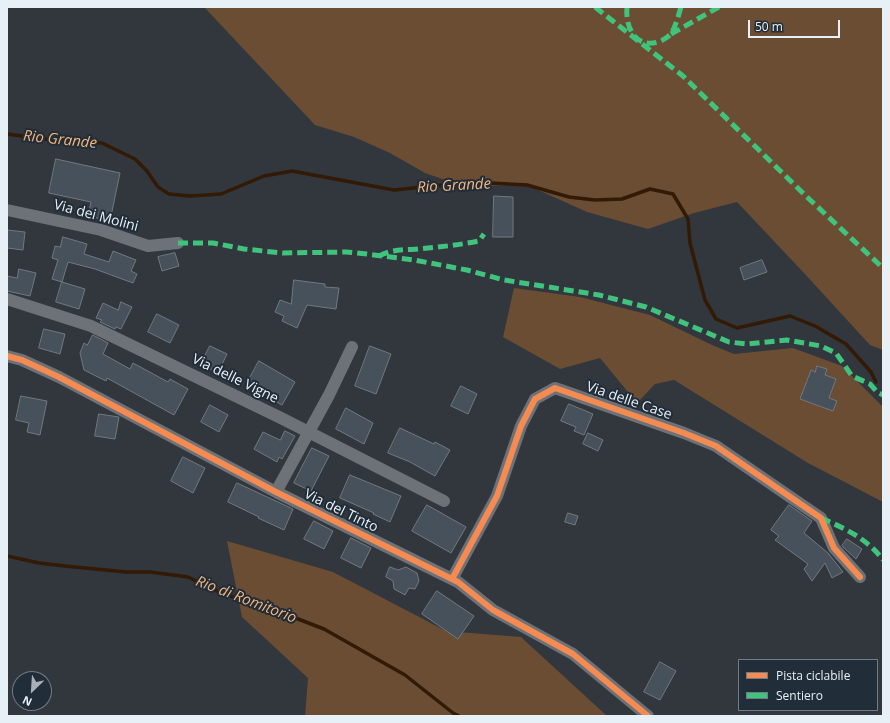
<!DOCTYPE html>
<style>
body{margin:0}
#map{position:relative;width:890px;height:723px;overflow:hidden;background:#31373d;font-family:"Open Sans",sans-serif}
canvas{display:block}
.frame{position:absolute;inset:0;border:8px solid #e8f0f7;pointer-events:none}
.legend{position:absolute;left:738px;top:659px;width:140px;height:52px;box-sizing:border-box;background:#212d38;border:1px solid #717b84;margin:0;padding:5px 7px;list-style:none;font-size:12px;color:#e8f0f7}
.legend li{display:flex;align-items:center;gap:8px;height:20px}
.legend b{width:20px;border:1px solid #717b84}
.north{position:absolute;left:12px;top:671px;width:40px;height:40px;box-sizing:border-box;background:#212d38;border:1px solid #717b84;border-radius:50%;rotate:205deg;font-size:11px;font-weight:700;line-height:16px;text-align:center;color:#e8f0f7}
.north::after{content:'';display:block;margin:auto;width:14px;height:18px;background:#a8afb6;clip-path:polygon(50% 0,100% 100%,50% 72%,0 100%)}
.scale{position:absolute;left:748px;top:20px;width:92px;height:18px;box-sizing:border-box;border:2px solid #e8f0f7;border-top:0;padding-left:5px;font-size:12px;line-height:14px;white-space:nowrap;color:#e8f0f7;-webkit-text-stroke:3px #212d38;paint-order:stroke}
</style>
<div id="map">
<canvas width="890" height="723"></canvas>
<div class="frame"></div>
<ul class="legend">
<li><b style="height:5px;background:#f68b52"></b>Pista ciclabile</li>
<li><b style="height:5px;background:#40c37c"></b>Sentiero</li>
</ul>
<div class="north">N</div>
<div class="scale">50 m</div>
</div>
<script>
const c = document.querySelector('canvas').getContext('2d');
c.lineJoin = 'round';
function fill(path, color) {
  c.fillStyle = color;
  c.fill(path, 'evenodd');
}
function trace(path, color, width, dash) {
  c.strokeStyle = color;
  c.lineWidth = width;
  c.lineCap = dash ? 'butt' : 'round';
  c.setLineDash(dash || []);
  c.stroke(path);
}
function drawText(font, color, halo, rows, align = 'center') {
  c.font = font + ' "Open Sans",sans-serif';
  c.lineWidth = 4;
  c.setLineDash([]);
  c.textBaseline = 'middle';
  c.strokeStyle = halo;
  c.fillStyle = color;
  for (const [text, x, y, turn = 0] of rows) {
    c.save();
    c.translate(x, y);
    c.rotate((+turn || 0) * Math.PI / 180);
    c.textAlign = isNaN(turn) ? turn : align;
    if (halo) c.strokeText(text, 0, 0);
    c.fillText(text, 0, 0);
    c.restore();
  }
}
fill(new Path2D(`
 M 204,7 L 883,7 L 883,350 L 870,345 L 803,272 L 737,202 L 694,213 L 648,229 L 587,212 L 527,185 L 462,186 L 425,173 L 390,153 L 354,137 L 315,125 Z
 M 514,288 L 580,297 L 650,315 L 712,345 L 734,354 L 793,348 L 842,366 L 883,407 L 883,502 L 808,463 L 674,380 L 655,384 L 637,403 L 600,358 L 560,369 L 503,337 Z
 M 227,541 L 333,572 L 446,631 L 521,637 L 607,716 L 305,716 L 308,678 L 242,617 Z`), '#6a4d33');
trace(new Path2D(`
 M 7,134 L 69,142 L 102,143 L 135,159 L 147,171 L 158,187 L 169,194 L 190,196 L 221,194 L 264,176 L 292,171 L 394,190 L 472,182 L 527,185 L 569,197 L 595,200 L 622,199 L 650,189 L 673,194 L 688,219 L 690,243 L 705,300 L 716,319 L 737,328 L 790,316 L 815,326 L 846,344 L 871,372 L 876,382
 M 7,556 L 39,563 L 65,566 L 126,572 L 150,572 L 188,577 L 221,593 L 280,612 L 324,629 L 405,675 L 453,713 L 459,716`), '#331a05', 3.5);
const building = new Path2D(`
 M 56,159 L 120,173 L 110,221 L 88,216 L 91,202 L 49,193 Z
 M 494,196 L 513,197 L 513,237 L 493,237 Z
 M 7,230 L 25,232 L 23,250 L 7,248 Z
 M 63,237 L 87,244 L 84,254 L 109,262 L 113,251 L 136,260 L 131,271 L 137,274 L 133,283 L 95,269 L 68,262 L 62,282 L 52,279 L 58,260 L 52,258 L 55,246 L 60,247 Z
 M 175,253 L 179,266 L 162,271 L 158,257 Z
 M 762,260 L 767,272 L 744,280 L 740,268 Z
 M 19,269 L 36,273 L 30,296 L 7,291 L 7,276 L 17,278 Z
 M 294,280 L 325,284 L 325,287 L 339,288 L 336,309 L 307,305 L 297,328 L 282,321 L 284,316 L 275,312 L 280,300 L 291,304 Z
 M 62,282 L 85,289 L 79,309 L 56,302 Z
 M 121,302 L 132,307 L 121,329 L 116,327 L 115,329 L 100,322 L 102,320 L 96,318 L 103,303 L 118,310 Z
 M 157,314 L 179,325 L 170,343 L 148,332 Z
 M 44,329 L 65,334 L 60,354 L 39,348 Z
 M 93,335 L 108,343 L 103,354 L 130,369 L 133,363 L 168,382 L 170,379 L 188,389 L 174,415 L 107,378 L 106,381 L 84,370 L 80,353 L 84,343 L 87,345 Z
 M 210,346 L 227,354 L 218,373 L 201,364 Z
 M 370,346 L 391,354 L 376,394 L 355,386 Z
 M 259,361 L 295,382 L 282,405 L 246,385 Z
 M 817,366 L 827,369 L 825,375 L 836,379 L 829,398 L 837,401 L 833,411 L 800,399 L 811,370 L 815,372 Z
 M 461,386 L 477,394 L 468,414 L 451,406 Z
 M 21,396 L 47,401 L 40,435 L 27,432 L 29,423 L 16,420 Z
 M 569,404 L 593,414 L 584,435 L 574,431 L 576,427 L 561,421 Z
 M 210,405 L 228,415 L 219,432 L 201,422 Z
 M 346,408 L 373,423 L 364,444 L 336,429 Z
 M 99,414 L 119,417 L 115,439 L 95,436 Z
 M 400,428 L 434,444 L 435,442 L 450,450 L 435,476 L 410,462 L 388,453 Z
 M 285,431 L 295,436 L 282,459 L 279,457 L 277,462 L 254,449 L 263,432 L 280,440 Z
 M 588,433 L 603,440 L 598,451 L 583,444 Z
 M 312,448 L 329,456 L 311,491 L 294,483 Z
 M 183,457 L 205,468 L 193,493 L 171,481 Z
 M 350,475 L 401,496 L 390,522 L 373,514 L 374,513 L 340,498 Z
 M 237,483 L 293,509 L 284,530 L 258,518 L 259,517 L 228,502 Z
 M 427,505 L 466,527 L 451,553 L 412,531 Z
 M 789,505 L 812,521 L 804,533 L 828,553 L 843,572 L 832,578 L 825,563 L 812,581 L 804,569 L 808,564 L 775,540 L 779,536 L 771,530 Z
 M 568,513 L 578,516 L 575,525 L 565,522 Z
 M 314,521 L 333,531 L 324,549 L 304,539 Z
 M 351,538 L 371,548 L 361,568 L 341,558 Z
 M 847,539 L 862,549 L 856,559 L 842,546 Z
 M 390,567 L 398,570 L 406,567 L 417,573 L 419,581 L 415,589 L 409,588 L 405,595 L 394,589 L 393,581 L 386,577 Z
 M 437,591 L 474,616 L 458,639 L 422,614 Z
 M 660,662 L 676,671 L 660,700 L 644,692 Z`);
fill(building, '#46515b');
trace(building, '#73787e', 1);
trace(new Path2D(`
 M 7,210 L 101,230 L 148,246 L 178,243
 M 7,299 L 91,326 L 281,418 L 444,501
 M 7,356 L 22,360 L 59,377 L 276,492 L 458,582 L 493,610 L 573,654 L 648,716
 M 276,492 L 329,395 L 352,347
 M 452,579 L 497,496 L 521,426 L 535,399 L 555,388 L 684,433 L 716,446 L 821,518 L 834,548 L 860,577`), '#6d7278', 12);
trace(new Path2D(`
 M 595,7 L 683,76 L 807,197 L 883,268
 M 627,7 C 625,26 635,49 658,42 C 662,41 668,37 671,34 C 675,28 679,14 681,7
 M 671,34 L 719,7
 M 178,243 L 213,243 L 244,249 L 283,253 L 346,252 L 367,254 L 414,260 L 467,270 L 504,280 L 599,295 L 646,307 L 729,342 L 747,344 L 787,340 L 821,346 L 836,353 L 852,376 L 870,384 L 877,392 L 883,395
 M 379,256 C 392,249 405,250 419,249 C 439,247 459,245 479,241 L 484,234
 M 821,518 C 844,528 868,539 883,560`), '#40c37c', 5, [10, 5]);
trace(new Path2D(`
 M 7,356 L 22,360 L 59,377 L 276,492 L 458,582 L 493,610 L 573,654 L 648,716
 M 452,579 L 497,496 L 521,426 L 535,399 L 555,388 L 684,433 L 716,446 L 821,518 L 834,548 L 860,577`), '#f68b52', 6);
drawText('14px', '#e8f0f7', '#212d38', [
 ["Via dei Molini",96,216,15],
 ["Via delle Vigne",235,379,26],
 ["Via delle Case",629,401,19],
 ["Via del Tinto",341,511,26]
]);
drawText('italic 15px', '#f6b57d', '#212d38', [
 ["Rio Grande",60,140,6],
 ["Rio Grande",454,186,-3],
 ["Rio di Romitorio",246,600,21]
]);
</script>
